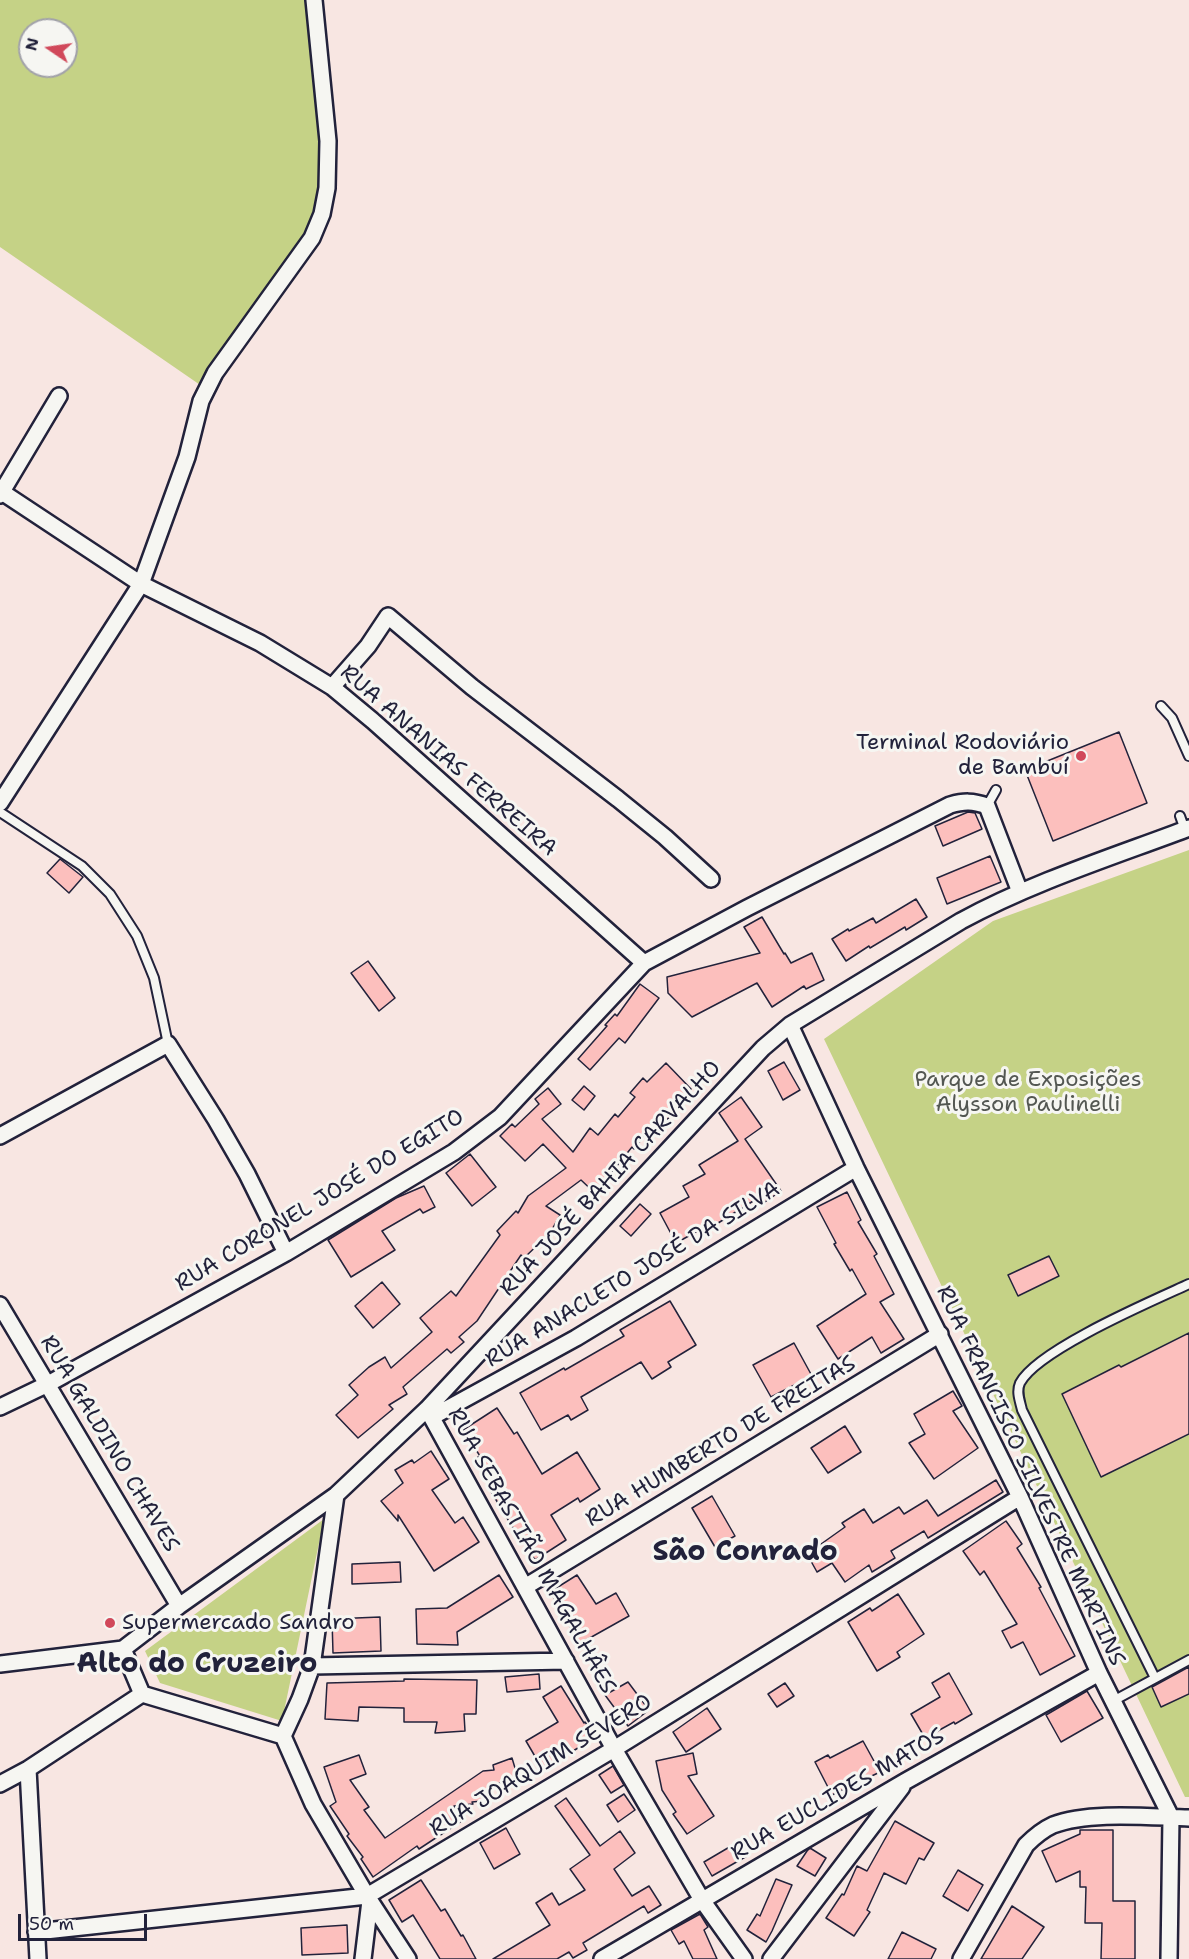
<!DOCTYPE html>
<meta charset="utf-8">
<style>
body{margin:0}
#map{position:relative;width:1189px;height:1959px;overflow:hidden;background:#f8e6e2;font-family:"Shantell Sans",sans-serif}
canvas{display:block}
.north{position:absolute;left:18px;top:18px;width:60px;height:60px;box-sizing:border-box;background:#f6f6f2;border:2px solid #a1a1a9;border-radius:50%;rotate:283deg;font-size:16px;font-weight:700;line-height:24px;text-align:center;color:#22223b}
.north::after{content:'';display:block;margin:auto;width:21px;height:27px;background:#d1495b;clip-path:polygon(50% 0,100% 100%,50% 72%,0 100%)}
.scale{position:absolute;left:18px;top:1914px;width:129px;height:27px;box-sizing:border-box;border:3px solid #22223b;border-top:0;padding-left:8px;font-size:18px;line-height:21px;white-space:nowrap;color:#22223b;-webkit-text-stroke:4px #f6f6f2;paint-order:stroke}
</style>
<div id="map">
<canvas width="1189" height="1959"></canvas>
<div class="north">N</div>
<div class="scale">50 m</div>
</div>
<script>
const c = document.querySelector('canvas').getContext('2d');
c.lineJoin = 'round';
function fill(path, color) {
  c.fillStyle = color;
  c.fill(path, 'evenodd');
}
function trace(path, color, width, dash) {
  c.strokeStyle = color;
  c.lineWidth = width;
  c.lineCap = dash ? 'butt' : 'round';
  c.setLineDash(dash || []);
  c.stroke(path);
}
function drawText(font, color, halo, rows, align = 'center') {
  c.font = font + ' "Shantell Sans",sans-serif';
  c.lineWidth = 6;
  c.setLineDash([]);
  c.textBaseline = 'middle';
  c.strokeStyle = halo;
  c.fillStyle = color;
  for (const [text, x, y, turn = 0] of rows) {
    c.save();
    c.translate(x, y);
    c.rotate((+turn || 0) * Math.PI / 180);
    c.textAlign = isNaN(turn) ? turn : align;
    if (halo) c.strokeText(text, 0, 0);
    c.fillText(text, 0, 0);
    c.restore();
  }
}
fill(new Path2D(`
 M 0,0 L 314,0 L 328,141 L 322,214 L 206,389 L 0,247 ZM 30,30 L 66,30 L 66,66 L 30,66 Z
 M 1189,850 L 1189,1797 L 1185,1797 L 824,1039 L 993,921 Z
 M 324,1519 L 282,1721 L 160,1683 L 145,1651 Z`), '#c5d286');
const building = new Path2D(`
 M 1119,732 L 1147,803 L 1053,841 L 1025,770 Z
 M 968,812 L 975,813 L 982,829 L 943,846 L 935,826 Z
 M 990,856 L 1001,882 L 947,904 L 937,878 Z
 M 60,859 L 83,877 L 69,893 L 47,873 Z
 M 916,899 L 927,917 L 906,930 L 905,927 L 870,948 L 869,946 L 846,961 L 832,939 L 848,929 L 849,931 L 873,918 L 876,923 Z
 M 762,917 L 784,954 L 785,953 L 791,963 L 812,953 L 824,980 L 806,989 L 804,986 L 772,1007 L 757,983 L 692,1017 L 668,993 L 667,977 L 760,953 L 744,927 Z
 M 368,961 L 395,998 L 379,1011 L 351,973 Z
 M 640,984 L 659,998 L 625,1043 L 619,1038 L 590,1070 L 578,1059 L 607,1026 L 605,1025 L 615,1014 L 617,1016 Z
 M 784,1062 L 800,1090 L 783,1100 L 768,1071 Z
 M 666,1063 L 691,1089 L 675,1105 L 678,1107 L 665,1122 L 662,1119 L 649,1134 L 647,1132 L 634,1149 L 632,1147 L 608,1177 L 610,1180 L 597,1195 L 581,1180 L 546,1206 L 560,1215 L 550,1233 L 524,1258 L 521,1255 L 477,1321 L 459,1337 L 464,1342 L 451,1353 L 447,1349 L 403,1387 L 407,1394 L 389,1405 L 393,1409 L 358,1438 L 336,1415 L 358,1395 L 349,1385 L 369,1367 L 385,1357 L 391,1368 L 432,1332 L 420,1318 L 451,1291 L 456,1296 L 500,1235 L 497,1231 L 516,1211 L 518,1213 L 528,1196 L 566,1168 L 543,1144 L 525,1161 L 500,1136 L 512,1124 L 515,1127 L 539,1104 L 535,1099 L 548,1088 L 561,1104 L 542,1119 L 573,1152 L 590,1128 L 598,1135 L 615,1114 L 618,1117 L 635,1097 L 630,1093 L 643,1078 L 647,1082 Z
 M 584,1086 L 595,1096 L 584,1110 L 572,1100 Z
 M 741,1097 L 762,1127 L 745,1139 L 781,1191 L 762,1204 L 758,1198 L 707,1230 L 705,1227 L 676,1243 L 660,1213 L 689,1197 L 683,1186 L 705,1174 L 699,1165 L 738,1141 L 719,1113 Z
 M 470,1154 L 496,1187 L 472,1206 L 446,1173 Z
 M 424,1186 L 435,1207 L 423,1213 L 420,1209 L 382,1231 L 395,1250 L 351,1277 L 328,1240 L 396,1198 Z
 M 847,1192 L 861,1220 L 858,1222 L 877,1254 L 874,1256 L 894,1294 L 880,1302 L 904,1339 L 881,1353 L 872,1337 L 838,1359 L 817,1326 L 866,1294 L 852,1269 L 850,1271 L 834,1244 L 836,1243 L 817,1207 Z
 M 640,1204 L 651,1214 L 631,1236 L 620,1226 Z
 M 1049,1256 L 1059,1276 L 1018,1296 L 1008,1275 Z
 M 382,1282 L 400,1304 L 373,1328 L 355,1306 Z
 M 670,1301 L 696,1345 L 668,1362 L 671,1367 L 652,1379 L 641,1362 L 581,1397 L 588,1410 L 571,1420 L 568,1415 L 541,1430 L 520,1393 L 564,1368 L 565,1370 L 624,1336 L 620,1330 Z
 M 1189,1333 L 1189,1434 L 1101,1477 L 1062,1394 L 1119,1365 L 1121,1367 Z
 M 794,1343 L 812,1376 L 771,1397 L 753,1365 Z
 M 953,1391 L 962,1406 L 953,1411 L 978,1448 L 934,1479 L 909,1443 L 925,1434 L 914,1414 Z
 M 497,1408 L 514,1434 L 517,1432 L 542,1474 L 577,1452 L 600,1489 L 580,1502 L 578,1498 L 551,1515 L 566,1540 L 535,1560 L 519,1535 L 518,1536 L 487,1485 L 490,1483 L 475,1459 L 480,1456 L 463,1430 Z
 M 845,1426 L 861,1452 L 828,1473 L 811,1448 Z
 M 431,1451 L 449,1479 L 432,1490 L 455,1523 L 463,1517 L 479,1542 L 434,1571 L 398,1515 L 398,1521 L 381,1501 L 403,1483 L 395,1470 L 412,1460 L 414,1463 Z
 M 996,1480 L 1003,1492 L 928,1538 L 924,1531 L 891,1551 L 895,1558 L 872,1572 L 869,1565 L 845,1582 L 832,1563 L 817,1572 L 807,1554 L 845,1527 L 842,1523 L 864,1509 L 873,1523 L 899,1507 L 904,1514 L 927,1500 L 938,1516 Z
 M 712,1496 L 735,1536 L 715,1547 L 692,1508 Z
 M 1006,1521 L 1022,1544 L 1017,1548 L 1041,1587 L 1039,1588 L 1075,1656 L 1040,1675 L 1023,1642 L 1011,1648 L 1002,1631 L 1017,1624 L 984,1571 L 980,1575 L 963,1551 Z
 M 400,1562 L 401,1582 L 352,1584 L 352,1564 Z
 M 499,1575 L 513,1597 L 457,1632 L 458,1645 L 417,1644 L 416,1609 L 447,1608 Z
 M 577,1575 L 596,1604 L 616,1593 L 629,1616 L 579,1644 L 567,1621 L 568,1620 L 550,1592 Z
 M 898,1594 L 924,1634 L 897,1652 L 900,1657 L 877,1671 L 848,1622 L 870,1608 L 872,1611 Z
 M 380,1617 L 381,1651 L 333,1653 L 332,1619 Z
 M 1189,1667 L 1189,1694 L 1161,1707 L 1152,1687 Z
 M 949,1673 L 972,1714 L 955,1724 L 954,1722 L 925,1738 L 911,1714 L 940,1697 L 932,1683 Z
 M 539,1674 L 540,1689 L 507,1692 L 505,1677 Z
 M 404,1679 L 477,1680 L 476,1714 L 464,1714 L 465,1731 L 435,1733 L 437,1722 L 404,1722 L 404,1708 L 359,1707 L 358,1721 L 325,1719 L 327,1683 L 404,1681 Z
 M 628,1682 L 649,1710 L 628,1726 L 605,1695 Z
 M 785,1683 L 794,1696 L 777,1707 L 768,1694 Z
 M 561,1686 L 584,1723 L 585,1722 L 596,1737 L 582,1747 L 581,1746 L 543,1770 L 526,1741 L 558,1722 L 543,1697 Z
 M 1087,1691 L 1103,1718 L 1061,1742 L 1046,1715 Z
 M 707,1708 L 721,1729 L 686,1752 L 673,1732 Z
 M 863,1741 L 880,1772 L 832,1795 L 815,1762 L 828,1755 L 830,1758 Z
 M 693,1753 L 697,1774 L 688,1776 L 714,1816 L 687,1834 L 673,1814 L 676,1812 L 662,1790 L 656,1761 Z
 M 359,1755 L 366,1774 L 350,1780 L 369,1807 L 364,1810 L 385,1838 L 483,1771 L 494,1770 L 493,1765 L 512,1758 L 515,1768 L 532,1766 L 533,1772 L 491,1786 L 492,1800 L 472,1802 L 473,1804 L 454,1806 L 463,1820 L 419,1849 L 417,1846 L 373,1877 L 361,1859 L 363,1857 L 347,1836 L 349,1834 L 330,1806 L 336,1802 L 324,1767 Z
 M 613,1766 L 624,1785 L 611,1793 L 599,1775 Z
 M 624,1794 L 635,1810 L 618,1822 L 607,1805 Z
 M 566,1798 L 600,1846 L 620,1831 L 635,1853 L 614,1869 L 632,1896 L 649,1886 L 661,1905 L 648,1913 L 644,1906 L 583,1943 L 587,1950 L 573,1958 L 569,1952 L 557,1959 L 493,1959 L 550,1925 L 536,1903 L 552,1893 L 559,1905 L 585,1890 L 570,1869 L 590,1855 L 555,1806 Z
 M 895,1821 L 934,1843 L 924,1860 L 919,1858 L 906,1884 L 884,1873 L 867,1910 L 870,1912 L 854,1936 L 826,1918 L 842,1894 L 844,1895 L 857,1866 L 867,1871 Z
 M 506,1828 L 520,1854 L 494,1869 L 480,1843 Z
 M 1080,1830 L 1113,1830 L 1113,1901 L 1135,1901 L 1135,1959 L 1101,1959 L 1102,1923 L 1085,1923 L 1086,1887 L 1080,1887 L 1080,1871 L 1056,1882 L 1042,1851 L 1080,1834 Z
 M 738,1842 L 747,1856 L 712,1876 L 704,1862 Z
 M 810,1848 L 826,1858 L 815,1876 L 797,1866 L 807,1851 Z
 M 958,1870 L 983,1885 L 968,1911 L 943,1896 Z
 M 776,1879 L 792,1885 L 772,1931 L 766,1942 L 747,1930 L 757,1914 L 760,1916 Z
 M 421,1880 L 441,1911 L 445,1909 L 461,1936 L 463,1935 L 476,1959 L 440,1959 L 413,1915 L 402,1922 L 389,1900 Z
 M 1012,1906 L 1044,1927 L 1022,1959 L 981,1959 Z
 M 700,1914 L 708,1927 L 704,1930 L 717,1959 L 693,1959 L 684,1941 L 679,1944 L 671,1930 Z
 M 347,1925 L 348,1953 L 302,1955 L 301,1928 Z
 M 902,1932 L 936,1949 L 931,1959 L 888,1959 Z`);
fill(building, '#fcbfbd');
trace(building, '#22223b', 1.5);
const service = new Path2D(`
 M 1161,706 L 1172,718 L 1189,756
 M 987,806 L 996,790
 M 0,812 L 82,866 L 110,894 L 137,936 L 154,978 L 168,1044
 M 1180,816 L 1185,830
 M 1155,1678 L 1022,1410 C 1020,1401 1016,1392 1020,1383 C 1037,1350 1152,1301 1189,1284
 M 1113,1701 L 1189,1660`);
const minor = new Path2D(`
 M 2,492 L 141,584 L 260,643 L 332,687 L 373,721 L 644,963
 M 0,495 L 59,396
 M 332,687 L 368,646 L 388,616 L 472,687 L 618,799 L 665,837 L 711,879
 M 0,803 L 141,584 L 187,457 L 201,401 L 215,373 L 312,238 L 322,214 L 327,188 L 328,141 L 314,0
 M 790,1025 L 856,1168 L 1020,1497 L 1099,1673 L 1171,1817 L 1169,1959
 M 0,1136 L 168,1044 L 216,1120 L 247,1174 L 286,1253
 M 0,1305 L 179,1606
 M 0,1407 L 48,1384 L 286,1253 L 454,1152 L 500,1117 L 644,963 L 747,908 L 950,805 C 964,801 973,801 987,806 L 1020,892
 M 427,1409 L 614,1749 L 702,1900 L 744,1959
 M 432,1417 L 576,1338 L 856,1168
 M 525,1587 L 940,1334
 M 123,1649 L 179,1606 L 336,1495 L 427,1409 L 763,1048 L 790,1025 L 961,921 C 1033,882 1112,857 1189,828
 M 123,1649 L 142,1694 L 283,1736
 M 0,1664 L 123,1649
 M 312,1666 L 566,1661
 M 283,1736 L 313,1804 L 367,1896 L 408,1959
 M 283,1736 L 300,1699 L 312,1666 L 336,1495
 M 28,1769 L 38,1959
 M 0,1784 L 28,1769 L 142,1694
 M 36,1932 L 367,1896 L 614,1749 L 1020,1497
 M 363,1959 L 370,1901
 M 602,1959 L 906,1781 L 1099,1673
 M 771,1959 L 902,1787
 M 961,1959 L 1026,1845 C 1034,1837 1042,1830 1053,1825 C 1089,1811 1149,1817 1189,1818`);
trace(service, '#22223b', 12);
trace(minor, '#22223b', 20);
trace(service, '#f6f6f2', 8);
trace(minor, '#f6f6f2', 15);
for (const [x, y, r, color] of [
 [1081,756,6,"#d1495b"],
 [110,1623,6,"#d1495b"]
]) {
  const dot = new Path2D();
  dot.arc(x, y, r, 0, 2 * Math.PI);
  c.fillStyle = color;
  c.fill(dot);
  trace(dot, '#f6f6f2', 2);
}
drawText('22px', '#22223b', '#f6f6f2', [
 ["Terminal Rodoviário",1069,743],
 ["de Bambuí",1069,768],
 ["Supermercado Sandro",122,1623,"left"]
], 'right');
drawText('22px', '#22223b', '#f6f6f2', [
 ["RUA ANANIAS FERREIRA",448,761,41],
 ["RUA JOSÉ BAHIA CARVALHO",611,1179,-47],
 ["RUA CORONEL JOSÉ DO EGITO",320,1201,-31],
 ["RUA ANACLETO JOSÉ DA SILVA",633,1275,-31],
 ["RUA HUMBERTO DE FREITAS",721,1442,-31],
 ["RUA GALDINO CHAVES",109,1444,59],
 ["RUA FRANCISCO SILVESTRE MARTINS",1030,1476,65],
 ["RUA SEBASTIÃO MAGALHÂES",531,1551,61],
 ["RUA JOAQUIM SEVERO",541,1766,-31],
 ["RUA EUCLIDES MATOS",838,1795,-30]
]);
drawText('22px', '#535752', '#f6f6f2', [
 ["Parque de Exposições",1028,1080],
 ["Alysson Paulinelli",1028,1105]
]);
drawText('bold 28px', '#22223b', '#f6f6f2', [
 ["São Conrado",745,1553],
 ["Alto do Cruzeiro",197,1665]
]);
</script>
